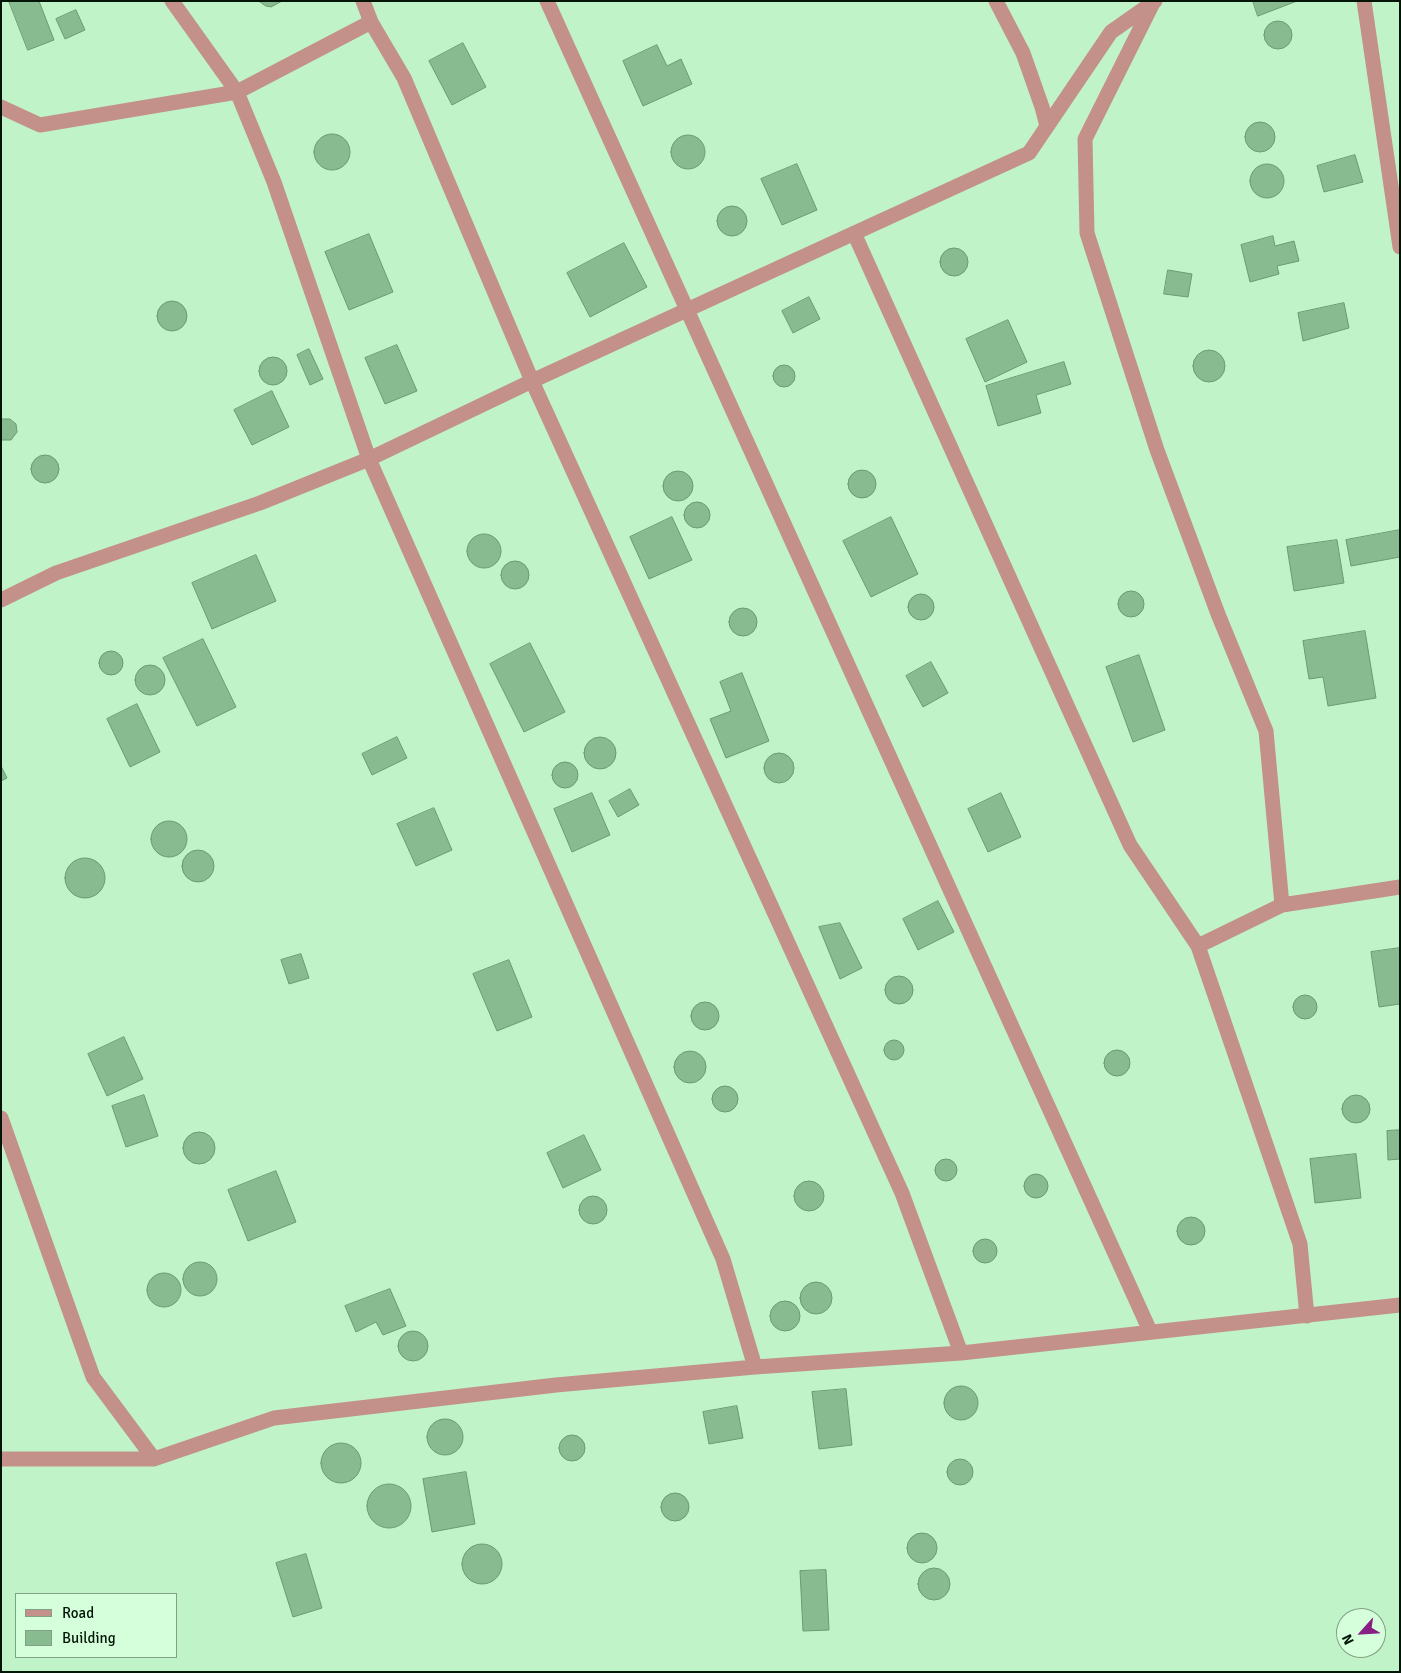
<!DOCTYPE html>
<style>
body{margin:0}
#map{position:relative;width:1401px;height:1673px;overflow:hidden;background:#c0f4c8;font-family:Signika,sans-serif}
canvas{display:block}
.frame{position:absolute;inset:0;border:2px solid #031507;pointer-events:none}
.legend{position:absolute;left:15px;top:1593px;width:162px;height:65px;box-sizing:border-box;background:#d5ffdb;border:1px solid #81a186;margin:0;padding:6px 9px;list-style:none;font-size:15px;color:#031507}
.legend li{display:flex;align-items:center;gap:10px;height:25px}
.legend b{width:25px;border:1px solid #81a186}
.north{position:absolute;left:1336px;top:1608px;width:50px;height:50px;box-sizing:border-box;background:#d5ffdb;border:1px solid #81a186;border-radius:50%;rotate:244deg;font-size:14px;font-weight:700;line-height:20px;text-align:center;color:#031507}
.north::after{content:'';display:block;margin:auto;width:18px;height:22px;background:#871f85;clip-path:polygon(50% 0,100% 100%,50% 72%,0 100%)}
</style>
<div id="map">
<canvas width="1401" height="1673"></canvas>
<div class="frame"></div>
<ul class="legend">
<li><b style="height:6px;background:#c39189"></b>Road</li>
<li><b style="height:14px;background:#89bb91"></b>Building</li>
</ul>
<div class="north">N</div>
</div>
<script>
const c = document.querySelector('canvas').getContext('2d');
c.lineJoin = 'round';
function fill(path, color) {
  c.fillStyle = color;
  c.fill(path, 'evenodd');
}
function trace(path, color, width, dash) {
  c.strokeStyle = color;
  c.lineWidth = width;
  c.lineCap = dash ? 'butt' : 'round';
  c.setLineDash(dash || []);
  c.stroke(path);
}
const building = new Path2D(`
 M 9,1 L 39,1 L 54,40 L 28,50 Z
 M 259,1 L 282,1 L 271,7 L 266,6 Z
 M 1253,1 L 1297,1 L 1258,16 Z
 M 76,10 L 85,30 L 65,39 L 56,19 Z
 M1264 35a14 14 0 1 1 28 0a14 14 0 1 1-28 0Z
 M 463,43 L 486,87 L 452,105 L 429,61 Z
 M 657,45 L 667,66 L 681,59 L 692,84 L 643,106 L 623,61 Z
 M1245 137a15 15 0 1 1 30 0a15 15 0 1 1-30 0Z
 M314 152a18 18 0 1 1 36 0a18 18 0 1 1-36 0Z
 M671 152a17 17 0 1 1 34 0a17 17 0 1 1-34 0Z
 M 1355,155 L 1363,182 L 1324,192 L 1317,166 Z
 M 797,164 L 817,210 L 782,225 L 761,179 Z
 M1250 181a17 17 0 1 1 34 0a17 17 0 1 1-34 0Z
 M717 221a15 15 0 1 1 30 0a15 15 0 1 1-30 0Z
 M 369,234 L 393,292 L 349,310 L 325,252 Z
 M 1273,236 L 1275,246 L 1294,241 L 1299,261 L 1277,266 L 1279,274 L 1250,282 L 1241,245 Z
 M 624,243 L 647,287 L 590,317 L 567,273 Z
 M940 262a14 14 0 1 1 28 0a14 14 0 1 1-28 0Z
 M 1168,270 L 1192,274 L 1188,297 L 1164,294 Z
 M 809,297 L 820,319 L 793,333 L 782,311 Z
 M157 316a15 15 0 1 1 30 0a15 15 0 1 1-30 0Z
 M 1344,303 L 1349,328 L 1303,341 L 1298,313 Z
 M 1008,320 L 1027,362 L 985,382 L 966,339 Z
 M 397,345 L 417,391 L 385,404 L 365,358 Z
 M 309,349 L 323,379 L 310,385 L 297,355 Z
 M1193 366a16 16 0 1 1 32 0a16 16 0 1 1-32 0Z
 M259 371a14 14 0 1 1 28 0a14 14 0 1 1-28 0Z
 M 1064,362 L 1071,384 L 1036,395 L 1041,413 L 998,426 L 986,386 Z
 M773 376a11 11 0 1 1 22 0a11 11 0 1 1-22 0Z
 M 272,391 L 289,427 L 252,445 L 234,410 Z
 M 1,419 L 10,419 L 16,424 L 17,432 L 11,440 L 1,440 Z
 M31 469a14 14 0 1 1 28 0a14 14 0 1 1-28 0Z
 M848 484a14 14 0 1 1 28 0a14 14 0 1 1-28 0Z
 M663 486a15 15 0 1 1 30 0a15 15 0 1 1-30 0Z
 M684 515a13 13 0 1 1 26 0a13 13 0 1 1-26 0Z
 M 672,517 L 692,560 L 649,579 L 630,537 Z
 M 891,517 L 918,574 L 871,597 L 843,541 Z
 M 1400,530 L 1400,557 L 1351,566 L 1346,540 Z
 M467 551a17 17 0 1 1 34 0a17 17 0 1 1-34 0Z
 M 1337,540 L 1344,583 L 1294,591 L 1287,547 Z
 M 256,555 L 276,601 L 212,629 L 192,583 Z
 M501 575a14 14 0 1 1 28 0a14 14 0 1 1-28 0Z
 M1118 604a13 13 0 1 1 26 0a13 13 0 1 1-26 0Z
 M908 607a13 13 0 1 1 26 0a13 13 0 1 1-26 0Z
 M729 622a14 14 0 1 1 28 0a14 14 0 1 1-28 0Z
 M 1365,631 L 1376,698 L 1328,706 L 1323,677 L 1309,679 L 1303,641 Z
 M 203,639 L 236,707 L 197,726 L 163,658 Z
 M 530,643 L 565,712 L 524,732 L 490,664 Z
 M99 663a12 12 0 1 1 24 0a12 12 0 1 1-24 0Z
 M 1139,655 L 1165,730 L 1133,742 L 1106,667 Z
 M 931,662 L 948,693 L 923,707 L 906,676 Z
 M135 680a15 15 0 1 1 30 0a15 15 0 1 1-30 0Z
 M 742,673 L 769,741 L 726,758 L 710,719 L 731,711 L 720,682 Z
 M 137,704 L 160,752 L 130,767 L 107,719 Z
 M 397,737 L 407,758 L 372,775 L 362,754 Z
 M584 753a16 16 0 1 1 32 0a16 16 0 1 1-32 0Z
 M764 768a15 15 0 1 1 30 0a15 15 0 1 1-30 0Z
 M552 775a13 13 0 1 1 26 0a13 13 0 1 1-26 0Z
 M 1,766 L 7,778 L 1,781 Z
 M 630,789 L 639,805 L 618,817 L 609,801 Z
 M 592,793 L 610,835 L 572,852 L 554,809 Z
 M 1001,793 L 1021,837 L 988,852 L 968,809 Z
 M 434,808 L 452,850 L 416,866 L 397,824 Z
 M151 839a18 18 0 1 1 36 0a18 18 0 1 1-36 0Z
 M182 866a16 16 0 1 1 32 0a16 16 0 1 1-32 0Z
 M65 878a20 20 0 1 1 40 0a20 20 0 1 1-40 0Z
 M 938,901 L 954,932 L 918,950 L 903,919 Z
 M 840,923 L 862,968 L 840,979 L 819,927 Z
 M 1400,948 L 1400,1004 L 1379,1007 L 1371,952 Z
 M 301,954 L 309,978 L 289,984 L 281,960 Z
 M 509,960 L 532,1017 L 497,1031 L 473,974 Z
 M885 990a14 14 0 1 1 28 0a14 14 0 1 1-28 0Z
 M1293 1007a12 12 0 1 1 24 0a12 12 0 1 1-24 0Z
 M691 1016a14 14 0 1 1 28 0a14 14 0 1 1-28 0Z
 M 124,1037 L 143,1079 L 107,1096 L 88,1054 Z
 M884 1050a10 10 0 1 1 20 0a10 10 0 1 1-20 0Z
 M1104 1063a13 13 0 1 1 26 0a13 13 0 1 1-26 0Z
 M674 1067a16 16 0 1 1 32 0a16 16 0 1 1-32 0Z
 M712 1099a13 13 0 1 1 26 0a13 13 0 1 1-26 0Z
 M1342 1109a14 14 0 1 1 28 0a14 14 0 1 1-28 0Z
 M 144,1095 L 158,1136 L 126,1147 L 112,1106 Z
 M 1396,1130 L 1400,1130 L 1400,1159 L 1388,1160 L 1387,1131 Z
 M183 1148a16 16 0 1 1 32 0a16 16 0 1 1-32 0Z
 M 584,1135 L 601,1170 L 563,1188 L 547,1153 Z
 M 1356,1154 L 1361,1198 L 1315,1203 L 1310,1159 Z
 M935 1170a11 11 0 1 1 22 0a11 11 0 1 1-22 0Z
 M 276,1171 L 296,1222 L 248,1241 L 228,1190 Z
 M1024 1186a12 12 0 1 1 24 0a12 12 0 1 1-24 0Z
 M794 1196a15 15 0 1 1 30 0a15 15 0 1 1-30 0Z
 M579 1210a14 14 0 1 1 28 0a14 14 0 1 1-28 0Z
 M1177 1231a14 14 0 1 1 28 0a14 14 0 1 1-28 0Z
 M973 1251a12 12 0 1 1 24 0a12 12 0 1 1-24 0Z
 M183 1279a17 17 0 1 1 34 0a17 17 0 1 1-34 0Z
 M147 1290a17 17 0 1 1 34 0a17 17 0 1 1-34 0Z
 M800 1298a16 16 0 1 1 32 0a16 16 0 1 1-32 0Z
 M 390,1289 L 406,1326 L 383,1335 L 376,1322 L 356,1332 L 345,1306 Z
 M770 1316a15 15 0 1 1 30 0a15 15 0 1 1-30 0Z
 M398 1346a15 15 0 1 1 30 0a15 15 0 1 1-30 0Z
 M944 1403a17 17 0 1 1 34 0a17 17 0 1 1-34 0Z
 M 846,1389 L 852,1445 L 819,1449 L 812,1392 Z
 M 737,1406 L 743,1438 L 709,1444 L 703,1412 Z
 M427 1437a18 18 0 1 1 36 0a18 18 0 1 1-36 0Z
 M559 1448a13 13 0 1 1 26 0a13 13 0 1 1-26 0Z
 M321 1463a20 20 0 1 1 40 0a20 20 0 1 1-40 0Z
 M947 1472a13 13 0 1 1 26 0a13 13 0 1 1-26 0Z
 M 466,1472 L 475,1524 L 432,1532 L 423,1479 Z
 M367 1506a22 22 0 1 1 44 0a22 22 0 1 1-44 0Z
 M661 1507a14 14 0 1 1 28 0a14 14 0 1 1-28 0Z
 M907 1548a15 15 0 1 1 30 0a15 15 0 1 1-30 0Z
 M462 1564a20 20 0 1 1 40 0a20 20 0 1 1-40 0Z
 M 306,1554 L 322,1608 L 293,1617 L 276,1563 Z
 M918 1584a16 16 0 1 1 32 0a16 16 0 1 1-32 0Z
 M 826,1570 L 829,1630 L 803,1631 L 800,1571 Z`);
fill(building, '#89bb91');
trace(building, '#6a9a72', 1);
trace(new Path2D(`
 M 172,1 L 237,92 L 274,182 L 369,459 L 723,1259 L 755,1367
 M 363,1 L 371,22 L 404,78 L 532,381 L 902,1193 L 961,1353
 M 547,1 L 1150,1331
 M 996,1 L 1023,53 L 1042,107 L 1047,126
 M 1364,1 L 1400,247
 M 1153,3 L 1085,139 L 1087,233 L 1157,450 L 1218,614 L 1266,731 L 1282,905
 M 1,107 L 40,125 L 237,92 L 371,22
 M 854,233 L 1130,845 L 1198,946 L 1300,1244 L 1307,1316
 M 1,600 L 56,573 L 260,503 L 369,459 L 532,381 L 1029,153 L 1111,32 L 1155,1
 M 1198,946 L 1282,905 L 1400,887
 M 1,1118 L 93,1377 L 154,1459
 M 1,1459 L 154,1459 L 274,1418 L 556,1385 L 755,1367 L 961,1353 L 1400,1305`), '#c39189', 15);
</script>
